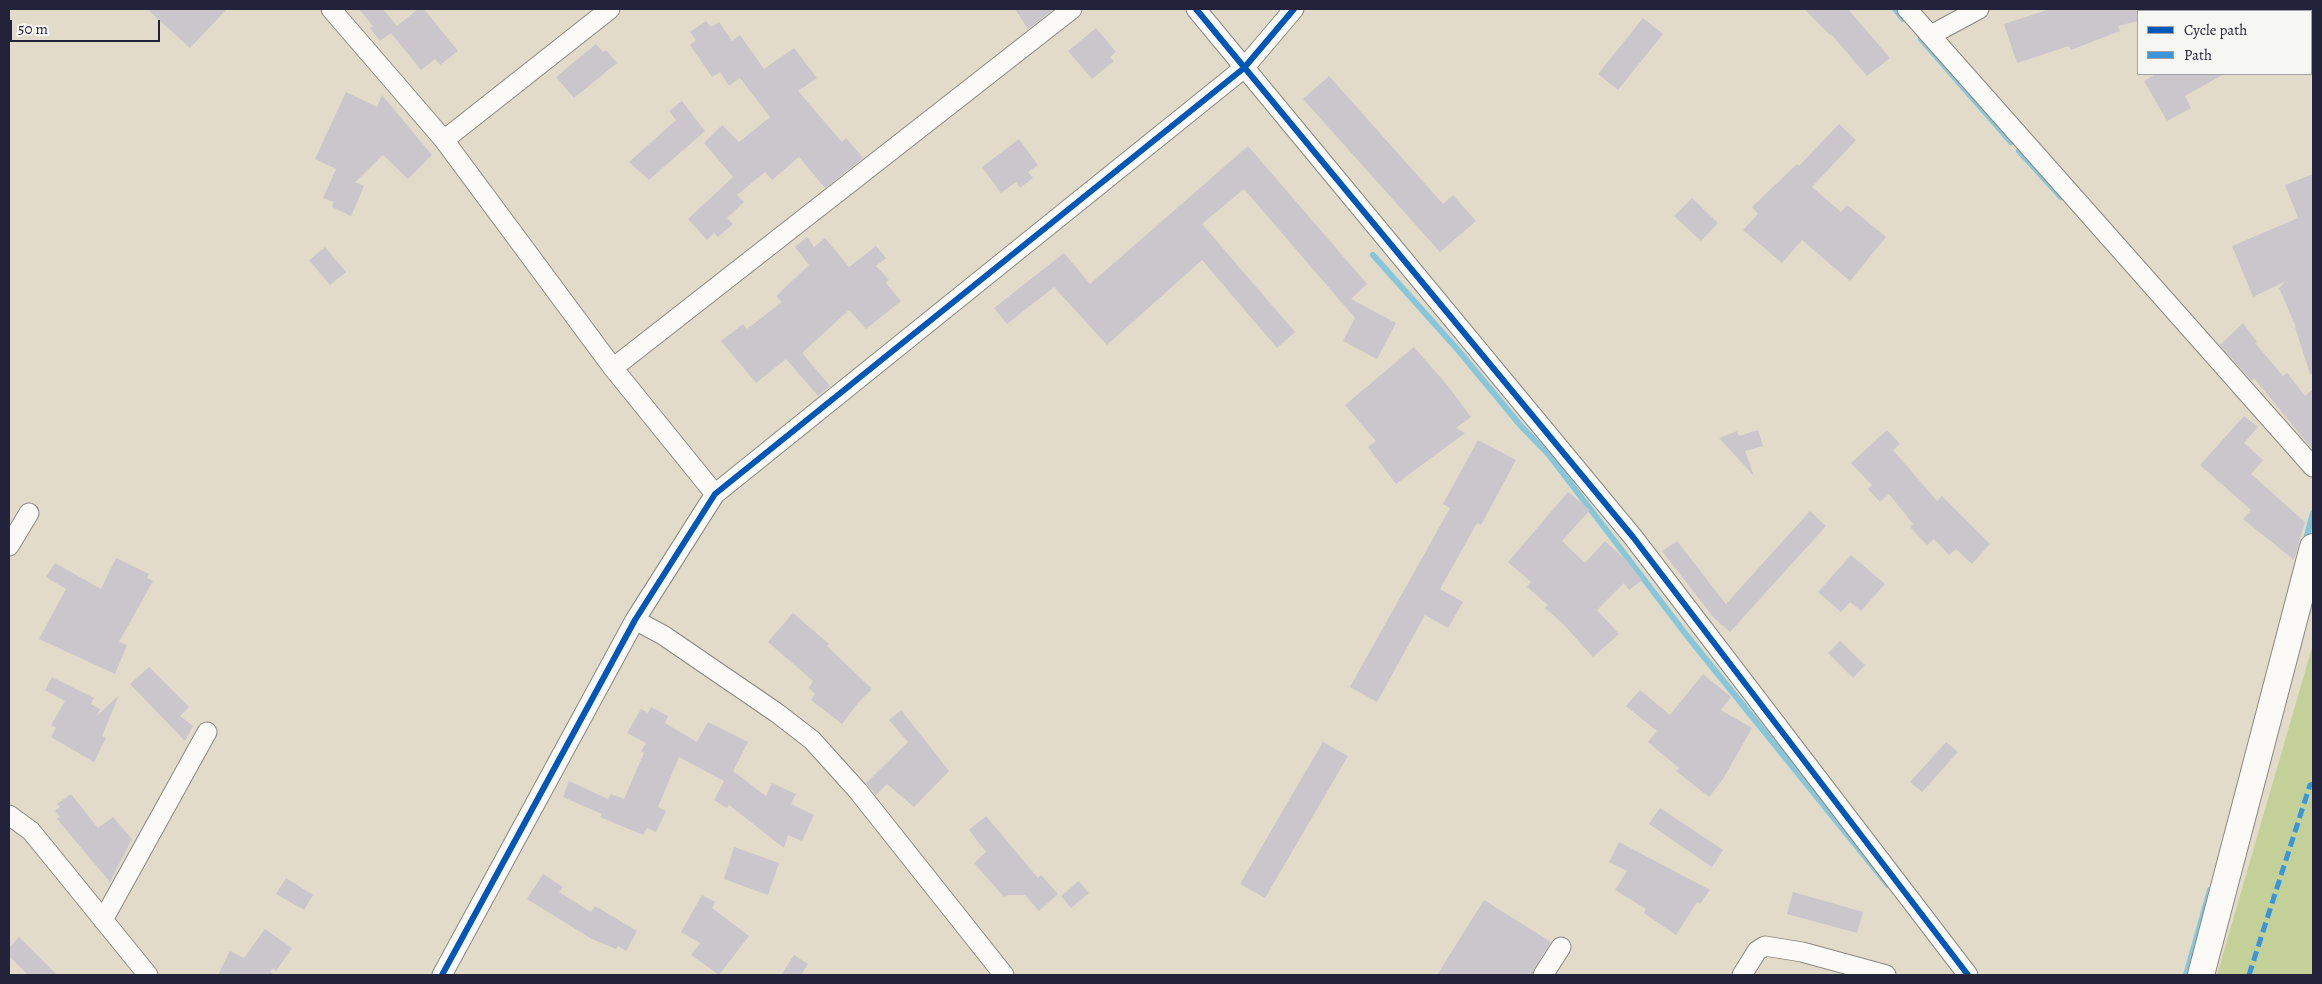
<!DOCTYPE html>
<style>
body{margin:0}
#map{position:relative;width:2322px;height:984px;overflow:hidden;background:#e2dbca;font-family:Alegreya,serif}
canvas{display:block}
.frame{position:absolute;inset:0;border:10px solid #22223b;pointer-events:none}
.legend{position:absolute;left:2137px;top:10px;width:175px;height:65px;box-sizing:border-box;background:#f6f6f2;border:1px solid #a1a1a9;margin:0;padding:6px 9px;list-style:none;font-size:15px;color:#22223b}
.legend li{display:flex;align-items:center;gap:10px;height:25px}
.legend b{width:25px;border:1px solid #a1a1a9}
.scale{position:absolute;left:10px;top:20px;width:150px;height:22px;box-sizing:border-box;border:2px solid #22223b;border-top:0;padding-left:6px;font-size:15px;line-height:18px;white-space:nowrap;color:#22223b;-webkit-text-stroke:4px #f6f6f2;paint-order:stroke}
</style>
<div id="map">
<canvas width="2322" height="984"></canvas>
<div class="frame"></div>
<ul class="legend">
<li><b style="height:6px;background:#0057b8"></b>Cycle path</li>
<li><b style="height:6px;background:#3b95d9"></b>Path</li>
</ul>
<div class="scale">50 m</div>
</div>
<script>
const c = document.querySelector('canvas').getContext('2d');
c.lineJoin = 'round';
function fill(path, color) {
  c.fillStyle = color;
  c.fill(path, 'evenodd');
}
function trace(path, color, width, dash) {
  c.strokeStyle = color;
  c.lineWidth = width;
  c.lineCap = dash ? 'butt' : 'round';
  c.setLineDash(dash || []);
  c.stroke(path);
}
fill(new Path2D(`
 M 2313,644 L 2313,975 L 2217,975 Z`), '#c3d198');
trace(new Path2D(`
 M 1895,9 L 1903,19
 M 1921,39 L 2011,142
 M 2019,151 L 2061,197
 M 1373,255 L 1458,350 L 1521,426 L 1549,455 L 1688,637 L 1888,885
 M 2305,543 L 2313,513
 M 2186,975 L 2210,890`), '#87c7d9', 6);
fill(new Path2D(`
 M 147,9 L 227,9 L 190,48 Z
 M 359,9 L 383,9 L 397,26 L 418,9 L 424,9 L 458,51 L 440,65 L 435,59 L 421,70 L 391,33 L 380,41 L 370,28 L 373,26 Z
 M 1015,9 L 1054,9 L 1028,29 Z
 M 1804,9 L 1848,9 L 1890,58 L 1867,76 L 1831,34 L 1830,35 Z
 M 2050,9 L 2163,9 L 2164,11 L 2138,11 L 2138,21 L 2118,26 L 2120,31 L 2071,50 L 2069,46 L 2017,63 L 2004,24 Z
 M 1643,18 L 1663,34 L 1618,90 L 1598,74 Z
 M 706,21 L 711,27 L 719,22 L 732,41 L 740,35 L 764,69 L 794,48 L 817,78 L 798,91 L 842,142 L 846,138 L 863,158 L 825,188 L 799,157 L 772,180 L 765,172 L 737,195 L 744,202 L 727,218 L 733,224 L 718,237 L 714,233 L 707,240 L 688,219 L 733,177 L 704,143 L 722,125 L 739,142 L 770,117 L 740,78 L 729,86 L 720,72 L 712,77 L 690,45 L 696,40 L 690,32 Z
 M 1096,28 L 1116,52 L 1110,57 L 1114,61 L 1092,79 L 1068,51 Z
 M 596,44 L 603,52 L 606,50 L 617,63 L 574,98 L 556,77 Z
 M 2156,74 L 2224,74 L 2185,96 L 2191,108 L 2167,121 L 2144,81 Z
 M 1329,76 L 1443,204 L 1453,195 L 1476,221 L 1440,252 L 1303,99 Z
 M 346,92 L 377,107 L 382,95 L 432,155 L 408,179 L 383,155 L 355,182 L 364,186 L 351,216 L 332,207 L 334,202 L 323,198 L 336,169 L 315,159 Z
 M 682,101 L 705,131 L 649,180 L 629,162 L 676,120 L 669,111 Z
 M 1839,124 L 1856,140 L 1812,187 L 1841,212 L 1847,205 L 1886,237 L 1850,281 L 1802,240 L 1782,263 L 1743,230 L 1758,214 L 1752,207 L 1797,164 L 1799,166 Z
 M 1019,139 L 1038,165 L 1028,172 L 1033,178 L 1020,188 L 1016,182 L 1001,193 L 982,167 Z
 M 1248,146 L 1367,284 L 1351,299 L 1396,323 L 1377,359 L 1343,341 L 1355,318 L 1244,189 L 1202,224 L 1295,332 L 1277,348 L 1202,260 L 1107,345 L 1054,287 L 1007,324 L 994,308 L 1064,253 L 1090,284 Z
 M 2313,174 L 2313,374 L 2310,374 L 2295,327 L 2296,327 L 2279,288 L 2286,281 L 2253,297 L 2232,246 L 2298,218 L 2285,185 Z
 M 1692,198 L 1718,223 L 1701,241 L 1674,216 Z
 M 807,237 L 814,247 L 825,238 L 849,267 L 876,246 L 886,258 L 876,266 L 889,280 L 886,283 L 901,301 L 866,329 L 849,310 L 802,353 L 830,386 L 818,396 L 786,359 L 756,383 L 721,341 L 743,324 L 747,329 L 782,302 L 776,296 L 809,265 L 795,247 Z
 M 325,247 L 346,272 L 330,285 L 309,260 Z
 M 2243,323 L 2257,342 L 2255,343 L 2283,376 L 2287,373 L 2305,396 L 2313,389 L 2313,450 L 2254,378 L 2252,381 L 2220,345 Z
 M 1414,347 L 1448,386 L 1471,417 L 1456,428 L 1465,433 L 1396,484 L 1368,447 L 1376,441 L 1345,405 Z
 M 2244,416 L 2258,427 L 2244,443 L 2263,460 L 2251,474 L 2305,522 L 2294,560 L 2243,519 L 2251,510 L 2200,465 Z
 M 1758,430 L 1763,446 L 1745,451 L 1754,476 L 1719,438 L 1737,431 L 1739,436 Z
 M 1887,430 L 1900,444 L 1893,450 L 1937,501 L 1942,496 L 1990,544 L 1972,564 L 1956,549 L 1949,555 L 1934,539 L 1927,545 L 1910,527 L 1913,524 L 1889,494 L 1880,502 L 1868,489 L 1872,485 L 1851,463 Z
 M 1478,440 L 1516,460 L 1481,525 L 1477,523 L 1440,589 L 1463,602 L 1448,628 L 1425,615 L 1377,702 L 1350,687 L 1450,508 L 1443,504 Z
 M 1568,492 L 1590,510 L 1562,541 L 1585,563 L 1605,541 L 1627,561 L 1642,580 L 1629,590 L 1624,583 L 1597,610 L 1619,634 L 1593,657 L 1563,624 L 1545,608 L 1548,605 L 1527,587 L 1531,582 L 1508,562 Z
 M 1810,511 L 1826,526 L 1730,632 L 1714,618 L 1662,551 L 1677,541 L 1726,604 Z
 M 1851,555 L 1885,584 L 1861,611 L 1850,602 L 1841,612 L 1818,592 Z
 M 116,558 L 149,574 L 147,578 L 153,581 L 119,642 L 127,645 L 115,674 L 39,639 L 66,589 L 46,577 L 55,563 L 101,589 Z
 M 793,613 L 829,644 L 827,646 L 872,689 L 858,703 L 842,724 L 811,700 L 815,694 L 809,688 L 813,681 L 768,642 Z
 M 1840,641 L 1865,665 L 1853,678 L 1828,653 Z
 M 149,667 L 189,707 L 180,716 L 193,726 L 185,741 L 130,684 Z
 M 1703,674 L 1731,697 L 1721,710 L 1752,728 L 1723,779 L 1709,797 L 1676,771 L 1679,768 L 1648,742 L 1657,731 L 1626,706 L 1640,690 L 1670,715 Z
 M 52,677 L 94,698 L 91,704 L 100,709 L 97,716 L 119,695 L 102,736 L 106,738 L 94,762 L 51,737 L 56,728 L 51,725 L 65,701 L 45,690 Z
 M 651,707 L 668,716 L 665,723 L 697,742 L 708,722 L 748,742 L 733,771 L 766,796 L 772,783 L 796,794 L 791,804 L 814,815 L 802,841 L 788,835 L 784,848 L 729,805 L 727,808 L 714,800 L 724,781 L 679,757 L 658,807 L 666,811 L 656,832 L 647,828 L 643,835 L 600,817 L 602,814 L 563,797 L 569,781 L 608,799 L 611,794 L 624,799 L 644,753 L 641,751 L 646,743 L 627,733 L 641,709 L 648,713 Z
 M 901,710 L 949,771 L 914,807 L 887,784 L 876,795 L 866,783 L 908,742 L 889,720 Z
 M 1323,742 L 1348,756 L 1265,898 L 1240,884 Z
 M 1946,742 L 1958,752 L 1922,792 L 1910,782 Z
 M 71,794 L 98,828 L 113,817 L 132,839 L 110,882 L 57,819 L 60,817 L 55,811 L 60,807 L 57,804 Z
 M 1660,808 L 1723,850 L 1712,867 L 1649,824 Z
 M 986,816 L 1038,878 L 1041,875 L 1058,894 L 1039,911 L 1025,895 L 1008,895 L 1004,897 L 974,863 L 986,852 L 969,830 Z
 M 1619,842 L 1710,890 L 1700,904 L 1697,902 L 1676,935 L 1644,913 L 1646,909 L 1615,890 L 1627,871 L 1609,862 Z
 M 734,847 L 779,863 L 768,895 L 724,879 Z
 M 543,874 L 563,887 L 559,892 L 591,912 L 595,906 L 637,931 L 626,951 L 618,946 L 616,949 L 590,938 L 527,899 Z
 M 286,878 L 313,895 L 304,910 L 276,894 Z
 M 1079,881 L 1089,893 L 1071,908 L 1061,896 Z
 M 1793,892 L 1863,912 L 1857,933 L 1787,914 Z
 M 702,895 L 715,902 L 712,908 L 749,936 L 719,975 L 691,955 L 700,943 L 681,932 Z
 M 1484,900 L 1551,942 L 1534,969 L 1532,975 L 1437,975 Z
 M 265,929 L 292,948 L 276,971 L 273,968 L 270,972 L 277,975 L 218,975 L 230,951 L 244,958 Z
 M 19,937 L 57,975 L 28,975 L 9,956 L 9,948 Z
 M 794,955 L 808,964 L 801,975 L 781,975 Z`), '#cbc6cb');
const street = new Path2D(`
 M 331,9 L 444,140 L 613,368 L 715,494
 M 1196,9 L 1633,537 L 1968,975
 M 1907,9 L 2313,467
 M 1931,35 L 1979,9
 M 444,140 L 610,9
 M 613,368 L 1072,9
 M 9,546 L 29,513
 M 635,620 L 663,635 L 777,713 L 812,740 L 858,791 L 1004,975
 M 9,815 L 31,831 L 148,975
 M 103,920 L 207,732
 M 442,975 L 635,620 L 715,494 L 1244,68 L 1294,9
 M 1543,975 L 1561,947
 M 1742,975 L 1757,951 L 1765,946 L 1802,952 L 1886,975`);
const secondary = new Path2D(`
 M 2201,975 L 2313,547`);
trace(street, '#8b8883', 21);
trace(secondary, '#8b8883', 28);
trace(street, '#fbfaf7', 19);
trace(secondary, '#fbfaf7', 26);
trace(new Path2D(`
 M 2249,975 L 2310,785 L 2313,784`), '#3b95d9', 5, [10, 5]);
trace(new Path2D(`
 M 1196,9 L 1633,537 L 1968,975
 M 442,975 L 635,620 L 715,494 L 1244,68 L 1294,9`), '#0057b8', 6);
</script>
